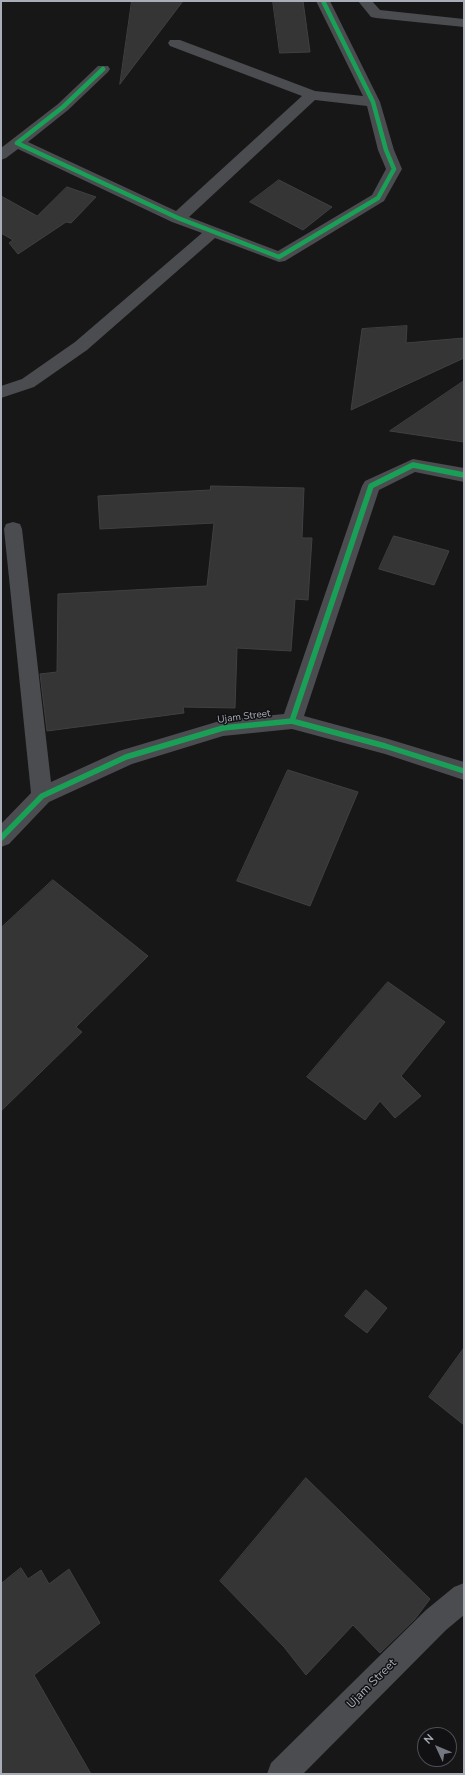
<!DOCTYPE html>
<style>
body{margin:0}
#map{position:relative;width:465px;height:1775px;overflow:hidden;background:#171717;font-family:"Nunito Sans",sans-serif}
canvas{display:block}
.frame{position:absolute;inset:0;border:2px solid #a8adb8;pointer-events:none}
.north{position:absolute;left:417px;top:1727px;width:40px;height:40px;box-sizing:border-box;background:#111113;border:1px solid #4d4f55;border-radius:50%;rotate:314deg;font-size:11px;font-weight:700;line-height:16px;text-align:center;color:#a8adb8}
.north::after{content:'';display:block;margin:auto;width:14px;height:18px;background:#757880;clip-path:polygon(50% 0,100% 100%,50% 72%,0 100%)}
</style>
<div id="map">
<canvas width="465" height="1775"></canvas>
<div class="frame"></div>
<div class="north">N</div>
</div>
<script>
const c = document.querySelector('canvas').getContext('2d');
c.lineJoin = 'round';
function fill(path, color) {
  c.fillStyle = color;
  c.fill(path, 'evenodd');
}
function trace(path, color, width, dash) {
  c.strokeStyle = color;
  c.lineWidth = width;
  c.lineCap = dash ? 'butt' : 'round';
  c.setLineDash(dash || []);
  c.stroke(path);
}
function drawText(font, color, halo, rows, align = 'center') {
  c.font = font + ' "Nunito Sans",sans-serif';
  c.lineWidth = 3;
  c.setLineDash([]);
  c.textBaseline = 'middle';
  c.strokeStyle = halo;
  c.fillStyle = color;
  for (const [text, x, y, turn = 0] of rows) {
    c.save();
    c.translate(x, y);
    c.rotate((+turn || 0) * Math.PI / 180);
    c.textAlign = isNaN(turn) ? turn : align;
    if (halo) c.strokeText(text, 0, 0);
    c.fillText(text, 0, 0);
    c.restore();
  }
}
const building = new Path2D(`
 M 132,1 L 183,1 L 120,84 Z
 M 273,1 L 303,1 L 310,52 L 280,53 Z
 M 279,180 L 332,207 L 303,230 L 250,202 Z
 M 67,187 L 96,197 L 71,223 L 66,222 L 18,254 L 9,243 L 13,240 L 1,233 L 1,196 L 37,216 Z
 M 407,326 L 406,343 L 464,338 L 464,358 L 351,410 L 362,329 Z
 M 464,381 L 464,442 L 390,431 Z
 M 211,486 L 304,488 L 302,538 L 312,538 L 308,600 L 295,599 L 291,651 L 237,648 L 235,708 L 183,707 L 184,713 L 47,731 L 40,674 L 57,672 L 58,594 L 207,586 L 214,523 L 100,529 L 98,496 L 210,490 Z
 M 394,536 L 449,551 L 434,585 L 379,569 Z
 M 288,770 L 358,792 L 310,906 L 237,881 Z
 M 53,880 L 148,956 L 76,1027 L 82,1032 L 1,1111 L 1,928 Z
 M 388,982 L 445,1022 L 401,1076 L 421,1096 L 395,1118 L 380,1101 L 365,1120 L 307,1077 Z
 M 366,1290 L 387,1308 L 367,1333 L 345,1316 Z
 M 464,1348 L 464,1425 L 429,1397 Z
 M 306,1478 L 430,1599 L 415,1619 L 380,1653 L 353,1625 L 306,1675 L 284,1647 L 220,1581 Z
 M 21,1568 L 28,1579 L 41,1570 L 49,1584 L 69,1569 L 100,1623 L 34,1675 L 91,1774 L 1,1774 L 1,1584 Z`);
fill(building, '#353536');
trace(building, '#3f4043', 1);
fill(new Path2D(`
 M 316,1 L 330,1 L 380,102 L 394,150 L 402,169 L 384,201 L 285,261 L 279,262 L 215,238 L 87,350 L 34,387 L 1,398 L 1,386 L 22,379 L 75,342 L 202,233 L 172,222 L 18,149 L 6,158 L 1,160 L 1,148 L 58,104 L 98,66 L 108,66 L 110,69 L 108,72 L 68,110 L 28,142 L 176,211 L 302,96 L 170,46 L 168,43 L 170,40 L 180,40 L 315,91 L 363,96 ZM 315,100 L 367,106 L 378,150 L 386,169 L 372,195 L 278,251 L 189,217 Z
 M 358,1 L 372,1 L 380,10 L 464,19 L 464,27 L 376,18 L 371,17 Z
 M 413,459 L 464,468 L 464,482 L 415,472 L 379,490 L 304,716 L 385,738 L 464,762 L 464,780 L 385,754 L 292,729 L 223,736 L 132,764 L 49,802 L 9,844 L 1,847 L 1,824 L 31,793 L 4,529 L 6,524 L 13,522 L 20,524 L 22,529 L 51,782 L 119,751 L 223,720 L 284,714 L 362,486 L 365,481 Z
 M 464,1583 L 464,1615 L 446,1630 L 303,1774 L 267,1774 L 271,1763 L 426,1610 L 454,1587 Z`), '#4b4c50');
trace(new Path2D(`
 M 103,69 L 63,107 L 17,143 L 178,218 L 279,257 L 378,198 L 394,169 L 386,150 L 373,102 L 323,1`), '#1a9f57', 4.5);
trace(new Path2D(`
 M 292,721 L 371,486 L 413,465 L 464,475
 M 1,838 L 42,796 L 126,757 L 223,728 L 292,721 L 385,746 L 464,771`), '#1a9f57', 5.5);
drawText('10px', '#a8adb8', '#111113', [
 ["Ujam Street",244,717,-7]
]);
drawText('12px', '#a8adb8', '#111113', [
 ["Ujam Street",372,1684,-45]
]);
</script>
